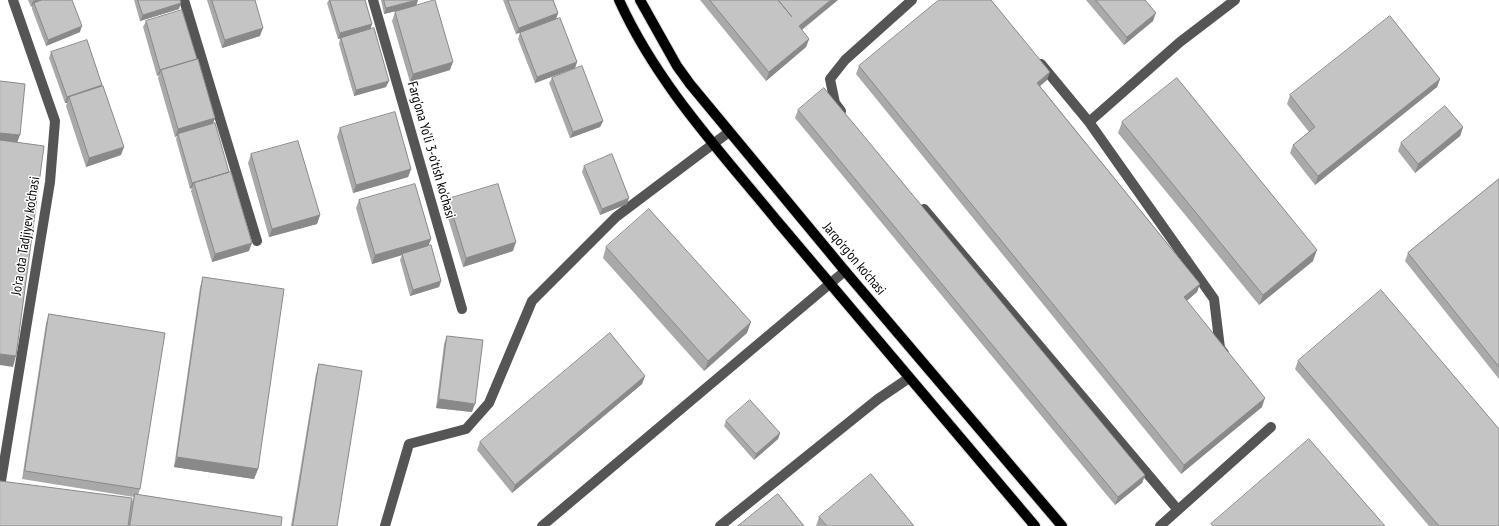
<!DOCTYPE html>
<style>
body{margin:0}
canvas{display:block;background:#fff}
</style>
<canvas width="1499" height="526"></canvas>
<script>
const c = document.querySelector('canvas').getContext('2d');
c.lineJoin = 'round';
function trace(path, color, width, dash) {
  c.strokeStyle = color;
  c.lineWidth = width;
  c.lineCap = dash ? 'butt' : 'round';
  c.setLineDash(dash || []);
  c.stroke(path);
}
function fill(path, color) {
  c.fillStyle = color;
  c.fill(path, 'evenodd');
}
function drawText(font, color, halo, rows, align = 'center') {
  c.font = font + ' "PT Sans Narrow",sans-serif';
  c.lineWidth = 3;
  c.setLineDash([]);
  c.textBaseline = 'middle';
  c.strokeStyle = halo;
  c.fillStyle = color;
  for (const [text, x, y, turn = 0] of rows) {
    c.save();
    c.translate(x, y);
    c.rotate((+turn || 0) * Math.PI / 180);
    c.textAlign = isNaN(turn) ? turn : align;
    if (halo) c.strokeText(text, 0, 0);
    c.fillText(text, 0, 0);
    c.restore();
  }
}
const major = new Path2D(`
 M 619,0 C 657,84 720,151 778,222 C 863,324 949,425 1035,526
 M 640,0 L 677,66 L 690,84 L 845,271 L 1062,526`);
trace(major, '#dbdbdb', 12);
trace(new Path2D(`
 M 184,0 L 257,241
 M 373,0 L 462,309
 M 1041,64 L 1089,122 L 1214,299 L 1220,348 L 1224,353
 M 841,111 L 835,103 L 830,79 L 845,60 L 912,0
 M 1089,122 L 1180,42 L 1235,0
 M 924,209 L 1178,510
 M 1,481 L 50,182 L 55,121 L 13,0
 M 385,526 L 409,444 L 466,429 L 489,403 L 532,301 L 616,217 L 729,132
 M 542,526 L 845,271
 M 720,526 L 878,399 L 909,378
 M 1160,526 L 1271,427`), '#555', 10);
trace(major, '#000', 10);
fill(new Path2D(`
 M 28,0 L 72,0 L 80,32 L 46,46 L 32,9 L 32,6 L 31,7 Z
 M 134,0 L 180,0 L 179,9 L 140,21 Z
 M 207,0 L 255,0 L 260,36 L 222,48 Z
 M 329,0 L 365,0 L 372,24 L 370,29 L 386,87 L 354,96 L 339,44 L 340,38 L 338,39 L 327,3 Z
 M 381,0 L 418,0 L 416,6 L 384,14 Z
 M 503,0 L 553,0 L 558,13 L 556,19 L 516,34 Z
 M 700,0 L 838,0 L 802,30 L 809,39 L 806,47 L 766,81 Z
 M 1086,0 L 1145,0 L 1153,21 L 1124,45 Z
 M 395,12 L 450,70 L 410,82 L 392,21 Z
 M 146,21 L 197,59 L 215,118 L 213,123 L 229,172 L 229,173 L 249,251 L 212,262 L 191,191 L 192,188 L 190,189 L 176,139 L 177,136 L 175,137 L 158,78 L 159,75 L 157,76 L 143,27 Z
 M 520,33 L 577,62 L 575,68 L 535,83 L 518,39 Z
 M 51,52 L 102,86 L 121,155 L 86,167 L 66,106 L 67,103 L 65,103 L 49,58 Z
 M 859,66 L 1047,80 L 1040,86 L 1200,284 L 1197,292 L 1186,301 L 1262,407 L 1181,474 L 856,74 Z
 M 552,78 L 603,121 L 600,127 L 570,138 L 549,83 Z
 M 1440,79 L 1437,87 L 1315,185 L 1290,153 L 1293,145 L 1309,132 L 1287,104 L 1290,95 Z
 M 798,110 L 1145,475 L 1142,483 L 1115,505 L 795,118 Z
 M 1122,122 L 1313,261 L 1259,305 L 1118,133 Z
 M 1463,127 L 1460,136 L 1415,173 L 1398,151 L 1401,143 Z
 M 340,128 L 411,169 L 408,177 L 353,193 L 337,137 Z
 M 251,154 L 320,215 L 317,224 L 269,237 L 248,163 Z
 M 584,166 L 627,204 L 600,215 L 582,172 Z
 M 1499,179 L 1499,379 L 1405,261 L 1408,253 Z
 M 448,199 L 513,251 L 463,267 L 445,208 Z
 M 359,200 L 431,239 L 428,246 L 441,281 L 439,287 L 410,296 L 400,260 L 402,255 L 372,264 L 356,208 Z
 M 606,247 L 747,333 L 704,371 L 603,258 Z
 M 203,277 L 258,469 L 254,479 L 174,467 L 200,287 Z
 M 49,314 L 140,489 L 138,495 L 281,526 L 0,526 L 128,525 L 131,504 L 134,497 L 22,479 L 46,323 Z
 M 447,336 L 472,412 L 436,408 L 444,344 Z
 M 1298,361 L 1499,526 L 1429,526 L 1295,369 Z
 M 319,364 L 337,526 L 291,526 L 316,374 Z
 M 645,376 L 642,384 L 512,493 L 477,450 L 480,442 Z
 M 726,421 L 780,433 L 778,439 L 754,460 L 724,426 Z
 M 819,517 L 914,526 L 816,526 Z`), '#a9a9a9');
fill(new Path2D(`
 M 36,0 L 49,0 L 34,3 L 32,6 L 31,7 L 33,1 Z
 M 418,0 L 416,6 L 384,14 L 386,8 Z
 M 831,0 L 838,0 L 796,34 L 799,26 Z
 M 181,3 L 179,9 L 140,21 L 143,15 Z
 M 558,13 L 556,19 L 516,34 L 519,28 Z
 M 1156,13 L 1153,21 L 1124,45 L 1127,37 Z
 M 372,24 L 370,30 L 338,39 L 340,33 Z
 M 82,26 L 80,32 L 46,46 L 48,40 Z
 M 263,28 L 260,36 L 222,48 L 225,40 Z
 M 809,39 L 806,47 L 766,81 L 769,72 Z
 M 197,59 L 161,70 L 159,75 L 157,76 L 160,70 Z
 M 453,62 L 450,70 L 410,82 L 413,74 Z
 M 577,62 L 575,68 L 535,83 L 537,77 Z
 M 1050,72 L 1047,80 L 1034,91 L 1037,83 Z
 M 1440,79 L 1437,87 L 1315,185 L 1318,176 Z
 M 389,81 L 386,87 L 354,96 L 356,90 Z
 M 102,85 L 100,91 L 69,97 L 67,103 L 65,103 L 67,97 Z
 M 215,118 L 212,126 L 178,134 L 177,136 L 175,137 L 178,129 Z
 M 603,121 L 600,127 L 570,138 L 573,132 Z
 M 1463,127 L 1460,136 L 1415,173 L 1418,164 Z
 M 0,133 L 20,135 L 17,143 L 0,141 Z
 M 124,147 L 121,155 L 86,167 L 89,158 Z
 M 411,169 L 408,177 L 353,193 L 356,185 Z
 M 229,172 L 227,178 L 194,183 L 192,188 L 190,189 L 192,183 Z
 M 629,198 L 627,204 L 600,215 L 602,209 Z
 M 320,215 L 317,224 L 269,237 L 272,229 Z
 M 431,239 L 428,247 L 402,254 L 402,255 L 372,264 L 375,255 Z
 M 516,242 L 513,251 L 463,267 L 466,258 Z
 M 252,243 L 249,251 L 212,262 L 215,254 Z
 M 1317,250 L 1313,261 L 1259,305 L 1263,295 Z
 M 441,281 L 439,287 L 410,296 L 413,290 Z
 M 1200,284 L 1197,292 L 1181,306 L 1184,297 Z
 M 751,322 L 747,333 L 704,371 L 708,361 Z
 M 0,354 L 16,356 L 13,367 L 0,365 Z
 M 645,376 L 642,384 L 512,493 L 515,485 Z
 M 1265,398 L 1262,407 L 1181,474 L 1184,465 Z
 M 439,399 L 475,404 L 472,412 L 436,408 Z
 M 780,433 L 778,439 L 754,460 L 756,454 Z
 M 177,457 L 258,469 L 254,479 L 174,467 Z
 M 1145,475 L 1142,483 L 1115,505 L 1118,497 Z`), '#898989');
const building = new Path2D(`
 M 42,0 L 72,0 L 82,26 L 48,40 L 34,3 Z
 M 138,0 L 180,0 L 181,3 L 143,15 Z
 M 212,0 L 255,0 L 263,28 L 225,40 Z
 M 330,0 L 365,0 L 372,24 L 340,33 Z
 M 384,0 L 417,0 L 386,8 Z
 M 435,0 L 453,62 L 413,74 L 395,12 Z
 M 508,0 L 553,0 L 558,13 L 519,28 Z
 M 710,0 L 778,0 L 792,17 L 778,0 L 831,0 L 799,26 L 809,39 L 769,72 Z
 M 939,0 L 991,0 L 1050,72 L 1037,83 L 1200,284 L 1184,297 L 1265,398 L 1184,465 L 859,66 Z
 M 1096,0 L 1145,0 L 1156,13 L 1127,37 Z
 M 182,10 L 197,59 L 160,70 L 146,21 Z
 M 1390,16 L 1440,79 L 1318,176 L 1293,145 L 1315,127 L 1290,95 Z
 M 560,18 L 577,62 L 537,77 L 520,33 Z
 M 374,28 L 389,81 L 356,90 L 341,38 Z
 M 87,40 L 102,85 L 67,97 L 51,52 Z
 M 198,59 L 215,118 L 178,129 L 161,70 Z
 M 582,66 L 603,121 L 573,132 L 552,78 Z
 M 1177,78 L 1317,250 L 1263,295 L 1122,122 Z
 M 0,81 L 25,84 L 20,135 L 0,133 Z
 M 103,86 L 124,147 L 89,158 L 69,97 Z
 M 824,88 L 1145,475 L 1118,497 L 798,110 Z
 M 1445,106 L 1463,127 L 1418,164 L 1401,143 Z
 M 395,112 L 411,169 L 356,185 L 340,128 Z
 M 215,123 L 229,172 L 192,183 L 178,134 Z
 M 0,140 L 44,146 L 16,356 L 0,354 Z
 M 298,141 L 320,215 L 272,229 L 251,154 Z
 M 612,154 L 629,198 L 602,209 L 584,166 Z
 M 231,172 L 252,243 L 215,254 L 194,183 Z
 M 1499,179 L 1499,367 L 1408,253 Z
 M 415,184 L 431,239 L 375,255 L 359,200 Z
 M 498,184 L 516,242 L 466,258 L 448,199 Z
 M 649,209 L 751,322 L 708,361 L 606,247 Z
 M 431,245 L 441,281 L 413,290 L 402,254 Z
 M 203,277 L 284,289 L 258,469 L 177,457 Z
 M 1381,290 L 1499,429 L 1499,526 L 1439,526 L 1298,361 Z
 M 49,314 L 165,333 L 140,489 L 25,471 Z
 M 610,333 L 645,376 L 515,485 L 480,442 Z
 M 447,336 L 483,340 L 475,404 L 439,399 Z
 M 319,364 L 362,371 L 337,526 L 293,526 Z
 M 750,400 L 780,433 L 756,454 L 726,421 Z
 M 1309,439 L 1385,526 L 1213,526 L 1211,524 Z
 M 871,474 L 914,526 L 827,526 L 819,517 Z
 M 0,481 L 132,498 L 128,526 L 0,526 Z
 M 135,494 L 282,517 L 281,526 L 130,526 Z
 M 778,494 L 804,526 L 738,526 Z`);
fill(building, '#c4c4c4');
trace(building, '#898989', 1);
drawText('14px', '#000', '#fff', [
 ["Farg'ona Yo'li 3-o'tish ko'chasi",431,150,74],
 ["Jo'ra ota Tadjiyev ko'chasi",26,236,-81],
 ["Jarqo'rg'on ko'chasi",854,259,50]
]);
</script>
